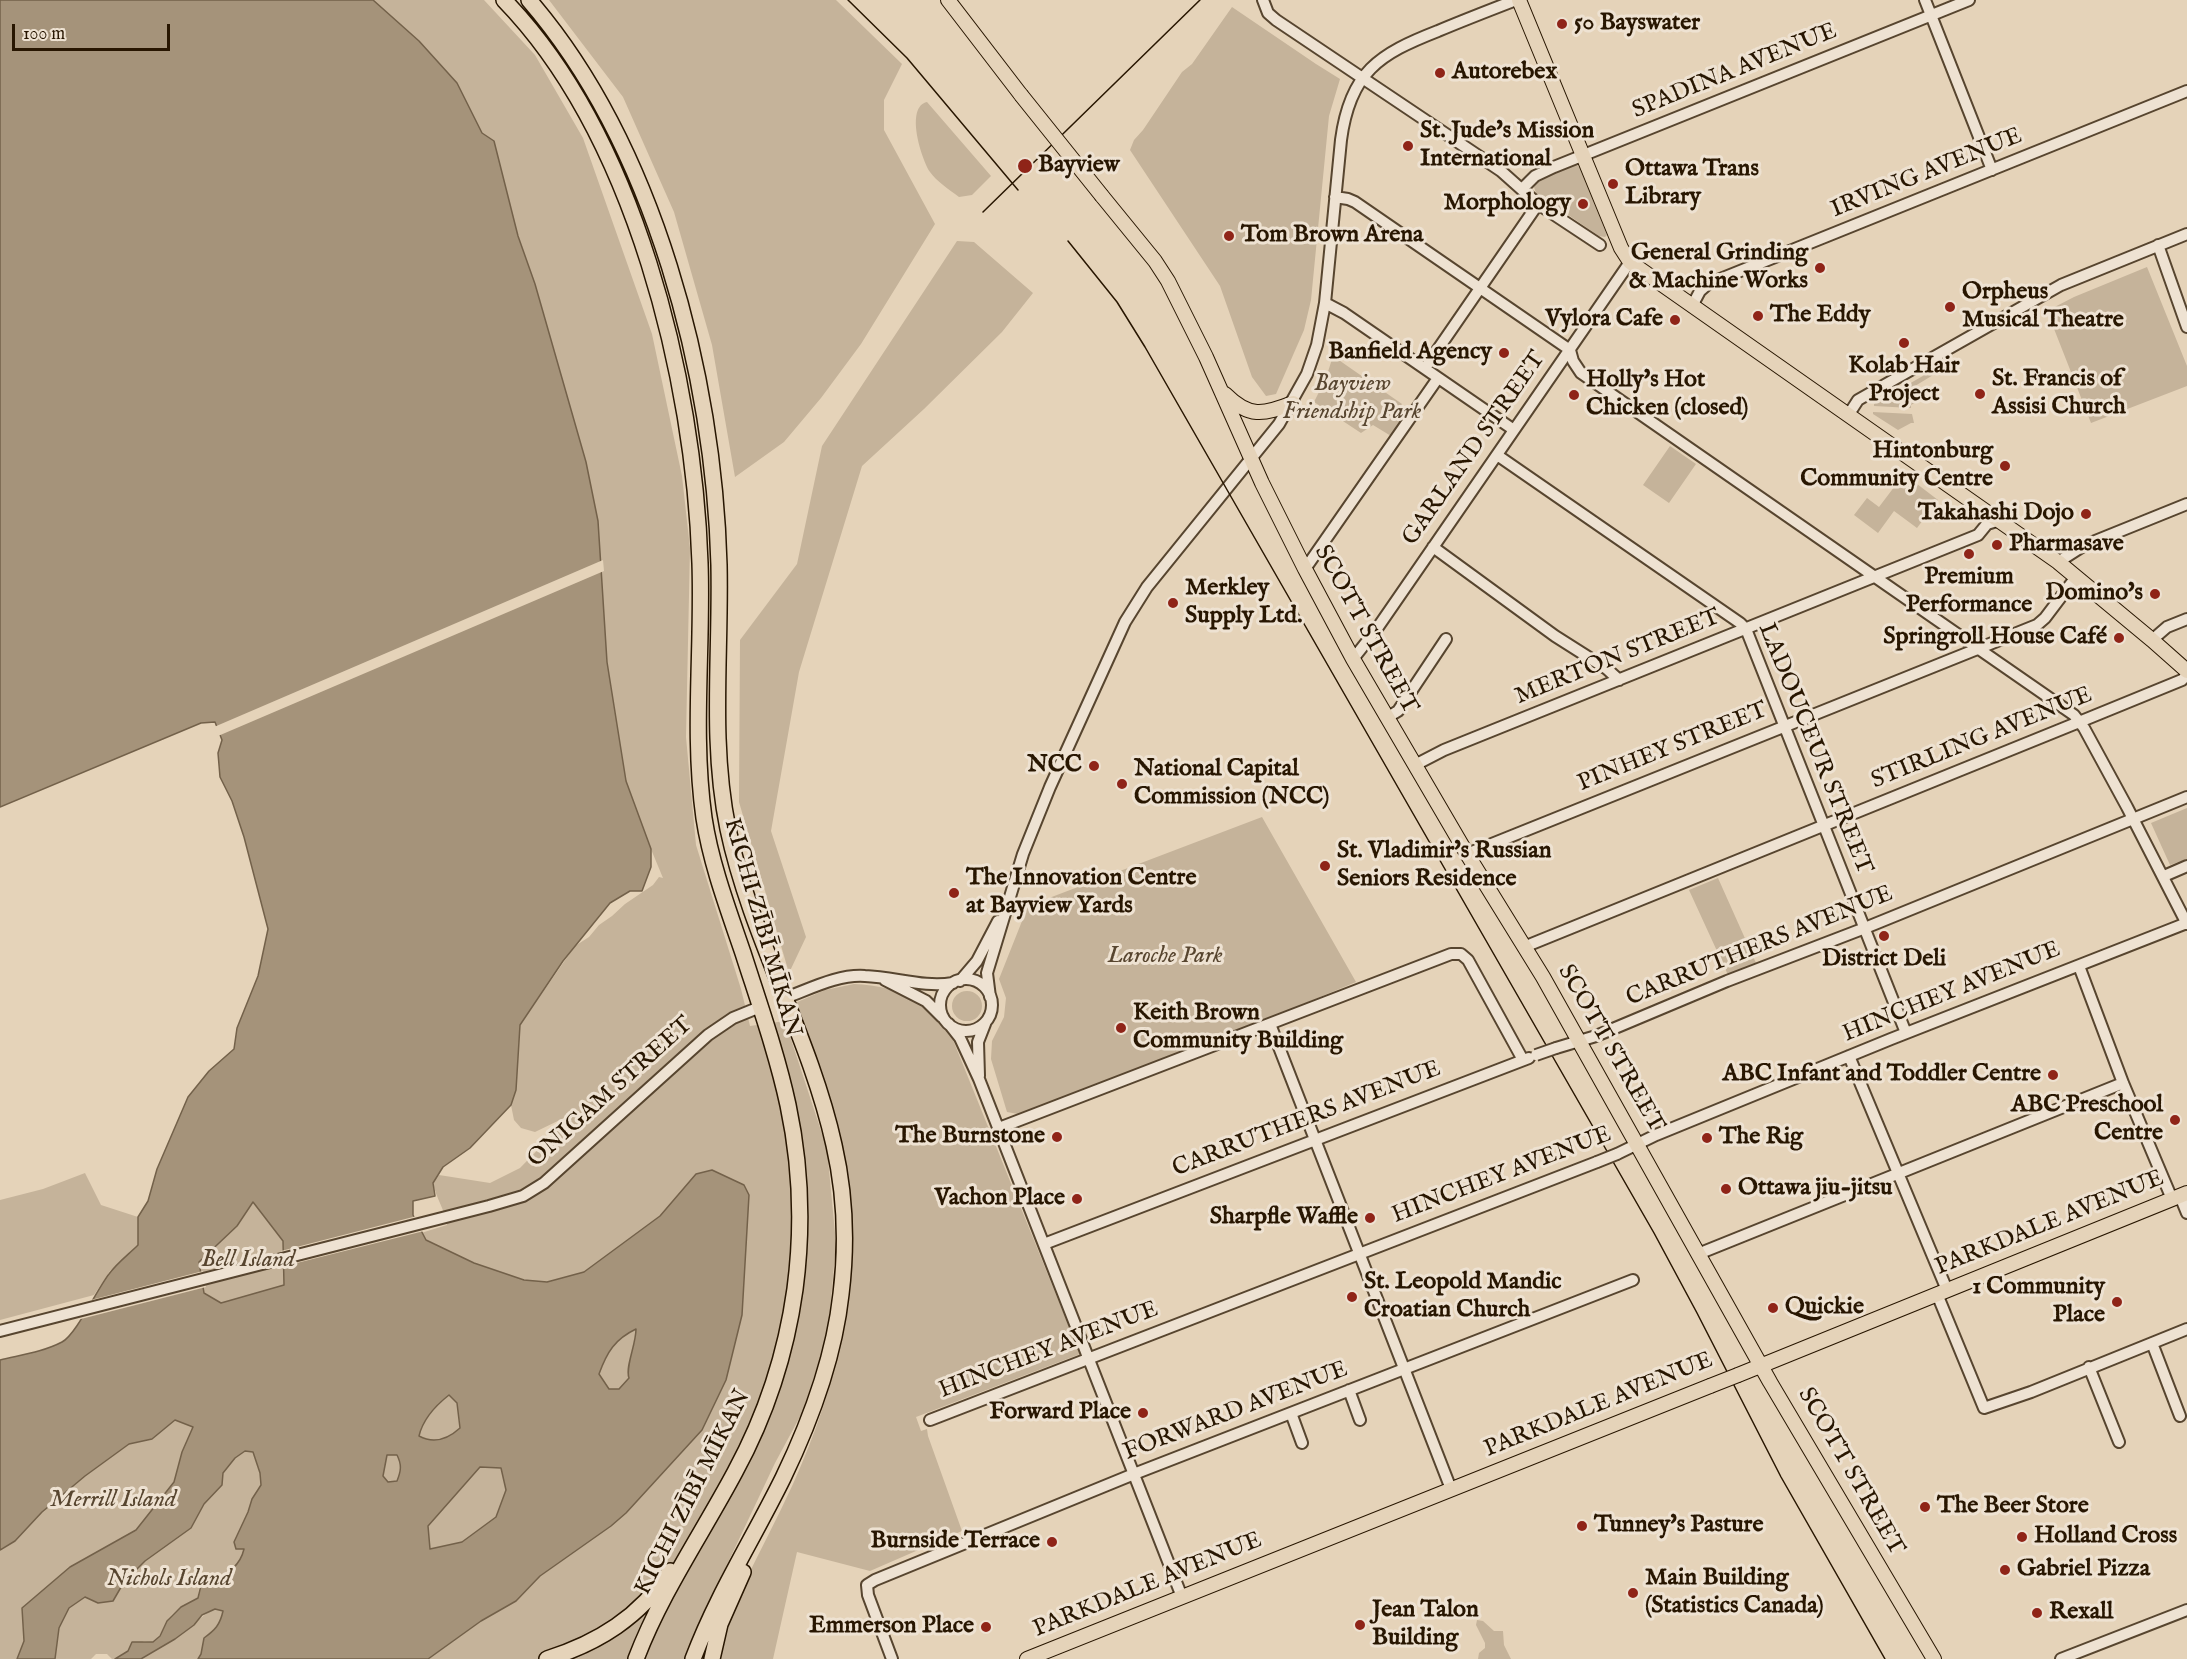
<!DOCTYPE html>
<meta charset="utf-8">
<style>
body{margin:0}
#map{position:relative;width:2187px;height:1659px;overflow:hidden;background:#e5d3b9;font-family:"IM FELL English",serif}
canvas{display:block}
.scale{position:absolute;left:12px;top:24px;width:158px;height:27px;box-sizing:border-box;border:3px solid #281601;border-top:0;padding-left:8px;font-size:18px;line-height:21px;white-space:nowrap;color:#281601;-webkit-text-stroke:4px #eee2d2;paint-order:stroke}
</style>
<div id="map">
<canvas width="2187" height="1659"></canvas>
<div class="scale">100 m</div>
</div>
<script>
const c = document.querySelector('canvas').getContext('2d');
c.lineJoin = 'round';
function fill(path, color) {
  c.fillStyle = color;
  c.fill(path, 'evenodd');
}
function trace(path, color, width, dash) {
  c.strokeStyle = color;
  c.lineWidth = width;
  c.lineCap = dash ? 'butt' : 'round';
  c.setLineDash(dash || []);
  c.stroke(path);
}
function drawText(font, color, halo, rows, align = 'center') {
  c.font = font + ' "IM FELL English",serif';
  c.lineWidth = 6;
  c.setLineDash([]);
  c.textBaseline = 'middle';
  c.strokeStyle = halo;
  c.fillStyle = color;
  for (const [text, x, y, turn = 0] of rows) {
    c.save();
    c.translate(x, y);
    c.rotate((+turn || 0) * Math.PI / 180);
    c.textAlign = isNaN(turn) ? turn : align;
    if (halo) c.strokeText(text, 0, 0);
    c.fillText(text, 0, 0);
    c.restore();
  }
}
fill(new Path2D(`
 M 373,0 L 484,0 L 535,55 L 583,138 L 652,334 L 682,476 L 690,548 L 686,737 L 696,845 L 741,989 L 750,1026 L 785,1021 L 827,1149 L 836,1243 L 828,1333 L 803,1411 L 775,1463 L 699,1624 L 701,1659 L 428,1659 L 481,1621 L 516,1601 L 540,1576 L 611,1526 L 642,1495 L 744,1185 L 712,1170 L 697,1174 L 660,1216 L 584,1272 L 547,1282 L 524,1280 L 474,1263 L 426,1240 L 421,1233 L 447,1225 C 445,1210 436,1198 433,1183 L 439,1175 L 490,1183 L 520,1168 L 570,1117 L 566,1117 L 535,1132 L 521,1128 L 514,1120 L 511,1105 L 516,1090 L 520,1025 L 575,946 L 589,937 L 599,925 L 612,916 L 625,904 L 653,885 L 659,877 L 663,878 L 638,818 L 626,781 L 607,662 L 586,462 L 535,284 L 482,133 L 457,83 L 419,41 Z
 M 549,0 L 836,0 L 902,64 L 884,100 L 884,130 L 935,224 L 861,344 L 821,398 L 784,442 L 735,477 L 712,345 L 674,212 L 623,97 Z
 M 1232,7 L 1316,64 L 1340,79 L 1329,116 L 1311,300 L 1304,330 L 1276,394 L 1266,396 L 1252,377 L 1220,286 L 1130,150 L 1134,140 L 1143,130 L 1182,72 L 1192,64 Z
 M 927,102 L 991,176 L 972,195 L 959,197 C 950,190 936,181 930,172 C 921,158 905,107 927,102 Z
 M 1571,164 L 1576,164 L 1580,168 L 1607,235 L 1605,237 L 1599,236 L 1536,193 L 1534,187 L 1537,181 Z
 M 957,241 L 974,242 L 1033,293 L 1002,332 L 924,409 L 862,466 L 799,672 L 771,831 L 806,937 L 789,973 L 739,802 L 740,640 L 797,564 L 822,446 Z
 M 2147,267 L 2187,366 L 2187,386 L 2091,423 L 2047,311 L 2074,297 Z
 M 1333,356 L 1402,404 L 1394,415 L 1402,421 L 1391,436 L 1373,425 L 1361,433 L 1314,402 L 1326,378 Z
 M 1942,365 L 1943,369 L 1915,386 L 1913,390 L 1921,399 L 1911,405 L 1911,408 L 1874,406 L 1874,404 Z
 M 1873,412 L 1912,414 L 1914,423 L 1911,423 L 1898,430 L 1873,414 Z
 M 1670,446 L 1696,464 L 1669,503 L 1643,485 Z
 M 1904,474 L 1938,500 L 1917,528 L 1894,511 L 1878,533 L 1854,515 L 1867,498 L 1879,507 Z
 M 2187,808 L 2187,859 L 2170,865 L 2151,823 Z
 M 1262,817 L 1356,982 L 1200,1047 L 1018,1114 L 1007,1112 L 991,1059 L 992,1041 L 1004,1017 L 1006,998 L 999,979 L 1028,906 Z
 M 1718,878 L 1756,963 L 1728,975 L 1689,890 Z
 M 854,984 C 875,985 905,990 921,1004 C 933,1015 943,1028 953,1040 L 1080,1354 L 916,1417 L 921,1431 L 927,1429 L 928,1436 L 962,1531 L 870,1571 L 797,1552 L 773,1659 L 719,1659 C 720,1635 733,1608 743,1586 C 759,1552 777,1519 793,1484 C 838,1384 864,1278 846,1168 C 838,1111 815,1057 795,1003 L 825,990 Z
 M952 1006a15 15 0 1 1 30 0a15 15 0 1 1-30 0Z
 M 85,1173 L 101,1205 L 138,1217 L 138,1245 L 110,1271 L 94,1295 L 0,1320 L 0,1200 L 43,1189 Z
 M 252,1201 L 283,1241 L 284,1285 L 221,1303 L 204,1292 L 199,1262 L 237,1226 Z
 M 636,1328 C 636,1344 625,1367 629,1378 L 620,1389 L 609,1389 L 599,1374 C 608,1349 614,1342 636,1328 Z
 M 449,1395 L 457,1403 L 460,1428 C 448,1439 434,1444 418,1436 C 424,1419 436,1406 449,1395 Z
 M 175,1420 L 193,1427 L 182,1452 L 174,1482 L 136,1530 L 70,1567 L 22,1608 L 24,1641 L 17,1659 L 0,1659 L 0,1550 L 15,1541 L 42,1512 L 85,1476 L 129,1444 L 152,1439 Z
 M 245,1451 L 253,1452 L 260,1473 L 261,1485 L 252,1499 L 248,1512 L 234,1542 L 244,1549 C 239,1571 218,1579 199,1588 L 198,1598 C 187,1604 173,1610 166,1622 C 161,1631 162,1635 153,1642 L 144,1641 L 115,1659 L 112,1659 L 107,1654 L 96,1654 L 91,1659 L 55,1659 L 59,1628 L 69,1608 L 85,1597 L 98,1603 L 113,1601 L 124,1582 L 145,1561 L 191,1528 L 204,1504 L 222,1485 L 223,1473 L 235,1458 Z
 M 387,1455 L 397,1455 C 402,1465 401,1471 397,1481 L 388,1483 L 383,1476 Z
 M 480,1467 L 501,1468 L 506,1490 L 496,1517 L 462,1542 L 430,1549 L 428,1526 Z
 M 215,1609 L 224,1611 C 220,1624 215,1630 204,1638 L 201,1655 L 198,1659 L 141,1659 C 153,1651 166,1645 177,1637 C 191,1628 200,1616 215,1609 Z
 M 1477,1620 L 1483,1621 L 1494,1631 L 1503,1631 L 1504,1645 L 1511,1659 L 1478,1659 L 1479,1653 L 1485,1648 L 1485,1643 L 1476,1625 Z`), '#c5b39a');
const water = new Path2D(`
 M 0,0 L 373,0 L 419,41 L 457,83 L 482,133 L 494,141 L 518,236 L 535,284 L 586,462 L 598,521 L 607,662 L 626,781 L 651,849 L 651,867 L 642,891 L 630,891 L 610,903 L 563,961 L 520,1025 L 516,1090 L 511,1105 L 470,1148 L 443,1167 L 433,1183 L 435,1196 L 413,1201 L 413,1215 L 426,1240 L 474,1263 L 524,1280 L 547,1282 L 584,1272 L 660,1216 L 696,1174 L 712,1170 L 744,1185 L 749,1195 L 742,1315 L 726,1380 L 702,1430 L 626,1513 L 611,1526 L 540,1576 L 516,1601 L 481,1621 L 428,1659 L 198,1659 L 201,1654 L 204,1638 C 215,1630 220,1625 223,1611 L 215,1609 L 202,1615 L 194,1625 L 175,1639 L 141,1659 L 115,1659 L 128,1651 L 132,1642 L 153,1642 L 160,1636 L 167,1621 L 181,1607 L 198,1598 L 202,1581 L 211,1583 C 226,1574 240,1567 244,1549 L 236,1549 L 234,1542 L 248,1512 L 252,1499 L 261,1485 L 260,1473 L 253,1452 L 245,1451 L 235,1458 L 223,1473 L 222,1485 L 204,1504 L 191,1528 L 145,1561 L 124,1582 L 113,1601 L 98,1603 L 85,1597 L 69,1608 L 59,1628 L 55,1659 L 17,1659 L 24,1641 L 22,1608 L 70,1567 L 136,1530 L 174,1482 L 182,1452 L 193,1427 L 175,1420 L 152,1439 L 129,1444 L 85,1476 L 42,1512 L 15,1541 L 0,1550 L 0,1360 C 20,1355 43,1352 62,1342 C 76,1335 97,1289 109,1274 C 117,1263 129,1254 138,1245 L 138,1217 L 148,1201 L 157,1169 L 188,1097 L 209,1071 L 234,1049 L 237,1028 L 258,976 L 268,929 L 244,837 L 232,801 L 220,777 L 218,753 L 222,740 L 215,722 L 201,723 L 0,807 ZM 253,1202 L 283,1241 L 284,1285 L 221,1303 L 204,1293 L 199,1262 L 237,1226 ZM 636,1329 C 636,1345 625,1367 629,1378 L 619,1389 L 609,1389 L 599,1374 C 607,1352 615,1339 636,1329 ZM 449,1395 L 457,1403 L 460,1428 C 448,1439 434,1444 419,1436 C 423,1419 435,1406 449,1395 ZM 387,1455 L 397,1455 C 402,1465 401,1471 397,1481 L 388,1482 L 383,1476 ZM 480,1467 L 501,1468 L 506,1490 L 496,1517 L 462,1542 L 430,1549 L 428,1526 Z`);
fill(water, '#a5937a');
trace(water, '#73614a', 1.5);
fill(new Path2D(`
 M 603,560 L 604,571 L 218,736 L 214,727 Z
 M 417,1216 L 424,1231 L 281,1267 L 281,1251 Z
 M 203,1271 L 206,1287 L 77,1320 L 87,1301 Z`), '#e5d3b9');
const minor = new Path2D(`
 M 1263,0 L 1268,13 L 1276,20 L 1501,171 L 1538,204 L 1600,245
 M 1925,0 L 1992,170
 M 1522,189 L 1535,176 L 1554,167 L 1969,0
 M 1335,197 L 1348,199 L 1355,202 L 1570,350 L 1573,361 L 1581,373 L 2074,715 L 2084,728 L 2127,807 L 2187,924
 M 2158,245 L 2187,327
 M 1325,303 L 1344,313 L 1514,430
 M 1692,306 L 1700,291 L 1708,284 L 2187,91
 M 1425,368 L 1538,204
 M 1849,414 L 1858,400 L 2061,285 L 2187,234
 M 1497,455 L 1740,623 L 1746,629 L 1906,1033
 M 1433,547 L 1555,636 L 1607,669 L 1619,680
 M 2058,562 L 2083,546 L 2187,504
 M 1305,569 L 1438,378
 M 2152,640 L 2167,627 L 2187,619
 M 1353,659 L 1376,630 L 1630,262
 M 1388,717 L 1398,711 L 1446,639
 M 1415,765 L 1444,750 L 1978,535 L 1987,524 L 2000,520
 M 1467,854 L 2037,625 L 2045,618 L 2076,577
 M 2164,876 L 2187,866
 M 1524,947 L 2089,718 L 2182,680 L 2187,675
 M 2079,966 L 2123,1083 L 2172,1199
 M940 1005a26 26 0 1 1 52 0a26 26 0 1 1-52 0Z
 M 885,980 L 926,1001 L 942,1017
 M 960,981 L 977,961 L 998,921
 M 990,997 L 987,973 L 1023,854 L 1050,787 L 1125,622 L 1147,587 L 1279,424 L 1307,374 L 1317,345 L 1325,303 L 1341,140 C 1350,72 1379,54 1438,31 C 1464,20 1490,10 1516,0
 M 785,998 C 810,989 838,974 865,976 C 895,977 924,988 953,983
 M 949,1024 L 960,1038 L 979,1079 L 1182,1597
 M 1270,1024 L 1451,1489
 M 1556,1048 L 1596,1036 L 1727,981 L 1865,928 L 2187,797
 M 1849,1056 L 1947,1290
 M 979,1076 L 978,1042 L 985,1024
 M 999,1128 L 1451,954 L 1461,954 L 1468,960 L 1523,1060
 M 1617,1154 L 1656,1135 L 1891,1039 L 2187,923
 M 2180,1196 L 2187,1213
 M 1044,1244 L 1529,1058
 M 1698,1254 L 2123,1083
 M 1937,1294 L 1984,1408 L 2031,1392 L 2187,1329
 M 0,1331 L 489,1206 L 523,1196 L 544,1183 L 708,1035 L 733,1018 L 760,1007
 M 2152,1343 L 2180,1416
 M 2089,1367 L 2119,1442
 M 1349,1390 L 1360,1420
 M 1291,1413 L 1302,1443
 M 930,1420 L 1597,1162
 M 892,1659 L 868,1595 L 867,1585 L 875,1580 L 1134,1474 L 1633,1280
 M 2061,1659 L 2187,1610`);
const major = new Path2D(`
 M 948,0 L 1021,95
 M 1519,0 L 1621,248 L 1630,262 L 2058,562 L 2152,640 L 2187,671
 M 1102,196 L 1155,261 L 1168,281 L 1206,357 L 1262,483 L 1305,569 L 1353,659 L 1467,854 L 1543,977 L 1770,1382 L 1934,1659
 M 1225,394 C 1249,418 1263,415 1293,403
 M 1738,1375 L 2187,1193
 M 1027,1659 L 1710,1386`);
const highway = new Path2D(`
 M 504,0 C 635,135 694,379 700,563 C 703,648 692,733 704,818 C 711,864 728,909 743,953 C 759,1003 777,1054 788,1105 C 801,1166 803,1228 795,1289 C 786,1354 766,1415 735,1472 C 702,1534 661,1593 636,1659
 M 529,0 C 655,146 714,376 719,565 C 721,653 710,742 728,829 C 751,938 810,1036 834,1145 C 845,1193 847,1245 841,1294 C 834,1359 811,1420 783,1478 C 753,1539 717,1595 693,1659
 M 547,1659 C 598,1643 640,1617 670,1571
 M 712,1659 L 720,1624 L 743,1572`);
trace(minor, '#57452f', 14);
trace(major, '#281601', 16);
trace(highway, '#281601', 18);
trace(minor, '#eee2d2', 10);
trace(major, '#e5d3b9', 14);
trace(highway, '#e5d3b9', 15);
trace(new Path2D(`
 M 848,0 L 907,58 L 1018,190
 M 983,212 L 1200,0
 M 1068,241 L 1117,302 L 1145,347 L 1654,1233 L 1697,1313 L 1781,1477 L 1885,1659`), '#281601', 1.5);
const minorBridge = new Path2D(`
 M 1536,1055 L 1556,1048
 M 1597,1162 L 1617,1154`);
const majorBridge = new Path2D(`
 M 1021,95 L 1102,196
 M 1710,1386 L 1738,1375`);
trace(minorBridge, '#57452f', 14, []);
trace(majorBridge, '#281601', 16, []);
trace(minorBridge, '#eee2d2', 10);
trace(majorBridge, '#e5d3b9', 14);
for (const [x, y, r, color] of [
 [1562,24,6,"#8f2418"],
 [1440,73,6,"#8f2418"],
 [1408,146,6,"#8f2418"],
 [1025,166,8,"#8f2418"],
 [1613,184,6,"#8f2418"],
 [1583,204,6,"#8f2418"],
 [1229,236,6,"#8f2418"],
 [1820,268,6,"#8f2418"],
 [1950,307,6,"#8f2418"],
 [1758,316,6,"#8f2418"],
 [1675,320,6,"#8f2418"],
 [1904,343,6,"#8f2418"],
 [1504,353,6,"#8f2418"],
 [1980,394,6,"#8f2418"],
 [1574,395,6,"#8f2418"],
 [2005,466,6,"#8f2418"],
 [2086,514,6,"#8f2418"],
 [1997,545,6,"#8f2418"],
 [1969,554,6,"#8f2418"],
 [2155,594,6,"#8f2418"],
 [1173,603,6,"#8f2418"],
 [2119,638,6,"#8f2418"],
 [1094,766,6,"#8f2418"],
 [1122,784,6,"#8f2418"],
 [1325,866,6,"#8f2418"],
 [954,893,6,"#8f2418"],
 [1884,936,6,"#8f2418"],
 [1121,1028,6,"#8f2418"],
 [2053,1075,6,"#8f2418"],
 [2175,1120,6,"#8f2418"],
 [1057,1137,6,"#8f2418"],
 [1707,1138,6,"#8f2418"],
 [1726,1189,6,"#8f2418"],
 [1077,1199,6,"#8f2418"],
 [1370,1218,6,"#8f2418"],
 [1352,1297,6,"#8f2418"],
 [2117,1302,6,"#8f2418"],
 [1773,1308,6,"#8f2418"],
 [1143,1413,6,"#8f2418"],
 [1925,1507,6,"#8f2418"],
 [1582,1526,6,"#8f2418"],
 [2022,1537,6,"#8f2418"],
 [1052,1542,6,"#8f2418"],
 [2005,1570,6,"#8f2418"],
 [1633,1593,6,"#8f2418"],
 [2037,1613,6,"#8f2418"],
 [1360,1625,6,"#8f2418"],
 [986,1627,6,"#8f2418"]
]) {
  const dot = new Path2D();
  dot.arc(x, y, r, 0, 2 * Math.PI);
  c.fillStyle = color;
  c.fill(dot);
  trace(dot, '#eee2d2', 2);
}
drawText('bold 24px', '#281601', '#eee2d2', [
 ["50 Bayswater",1574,24],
 ["Autorebex",1452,73],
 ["St. Jude's Mission",1420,132],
 ["International",1420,160],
 ["Bayview",1038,166],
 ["Ottawa Trans",1625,170],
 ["Library",1625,198],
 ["Morphology",1571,204,"right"],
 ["Tom Brown Arena",1241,236],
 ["General Grinding",1808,254,"right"],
 ["& Machine Works",1808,282,"right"],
 ["Orpheus",1962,293],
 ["Musical Theatre",1962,321],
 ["The Eddy",1770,316],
 ["Vylora Cafe",1663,320,"right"],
 ["Banfield Agency",1492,353,"right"],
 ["Kolab Hair",1904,367,"center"],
 ["Project",1904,395,"center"],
 ["St. Francis of",1992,380],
 ["Assisi Church",1992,408],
 ["Holly's Hot",1586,381],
 ["Chicken (closed)",1586,409],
 ["Hintonburg",1993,452,"right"],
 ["Community Centre",1993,480,"right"],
 ["Takahashi Dojo",2074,514,"right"],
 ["Pharmasave",2009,545],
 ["Premium",1969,578,"center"],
 ["Performance",1969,606,"center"],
 ["Merkley",1185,589],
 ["Supply Ltd.",1185,617],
 ["Domino's",2143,594,"right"],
 ["Springroll House Café",2107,638,"right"],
 ["NCC",1082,766,"right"],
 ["National Capital",1134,770],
 ["Commission (NCC)",1134,798],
 ["St. Vladimir's Russian",1337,852],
 ["Seniors Residence",1337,880],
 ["The Innovation Centre",966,879],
 ["at Bayview Yards",966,907],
 ["District Deli",1884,960,"center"],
 ["Keith Brown",1133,1014],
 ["Community Building",1133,1042],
 ["ABC Infant and Toddler Centre",2041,1075,"right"],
 ["ABC Preschool",2163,1106,"right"],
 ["Centre",2163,1134,"right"],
 ["The Burnstone",1045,1137,"right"],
 ["The Rig",1719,1138],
 ["Ottawa jiu-jitsu",1738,1189],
 ["Vachon Place",1065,1199,"right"],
 ["Sharpfle Waffle",1358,1218,"right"],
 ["St. Leopold Mandic",1364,1283],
 ["Croatian Church",1364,1311],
 ["1 Community",2105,1288,"right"],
 ["Place",2105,1316,"right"],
 ["Quickie",1785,1308],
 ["Forward Place",1131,1413,"right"],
 ["The Beer Store",1937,1507],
 ["Tunney's Pasture",1594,1526],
 ["Holland Cross",2034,1537],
 ["Burnside Terrace",1040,1542,"right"],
 ["Gabriel Pizza",2017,1570],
 ["Main Building",1645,1579],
 ["(Statistics Canada)",1645,1607],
 ["Jean Talon",1372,1611],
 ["Building",1372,1639],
 ["Rexall",2049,1613],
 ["Emmerson Place",974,1627,"right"]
], 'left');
drawText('24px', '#281601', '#eee2d2', [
 ["SPADINA AVENUE",1735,72,-22],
 ["IRVING AVENUE",1927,174,-22],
 ["GARLAND STREET",1475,449,-55],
 ["SCOTT STREET",1365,630,61],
 ["MERTON STREET",1618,658,-22],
 ["STIRLING AVENUE",1982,739,-22],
 ["PINHEY STREET",1673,748,-22],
 ["LADOUCEUR STREET",1814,749,68],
 ["KICHI ZĪBĪ MĪKAN",761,928,74],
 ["CARRUTHERS AVENUE",1760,947,-22],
 ["HINCHEY AVENUE",1952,993,-22],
 ["SCOTT STREET",1610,1049,60],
 ["ONIGAM STREET",611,1093,-42],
 ["CARRUTHERS AVENUE",1307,1120,-21],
 ["HINCHEY AVENUE",1502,1176,-21],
 ["PARKDALE AVENUE",2050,1224,-22],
 ["HINCHEY AVENUE",1049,1351,-21],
 ["PARKDALE AVENUE",1599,1406,-22],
 ["FORWARD AVENUE",1236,1412,-21],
 ["SCOTT STREET",1850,1472,60],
 ["KICHI ZĪBĪ MĪKAN",694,1493,-63],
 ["PARKDALE AVENUE",1148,1586,-22]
]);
drawText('italic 24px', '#57452f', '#eee2d2', [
 ["Bayview",1352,385],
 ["Friendship Park",1352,413],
 ["Laroche Park",1165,957],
 ["Bell Island",248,1261],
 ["Merrill Island",113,1501],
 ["Nichols Island",169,1580]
]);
</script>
